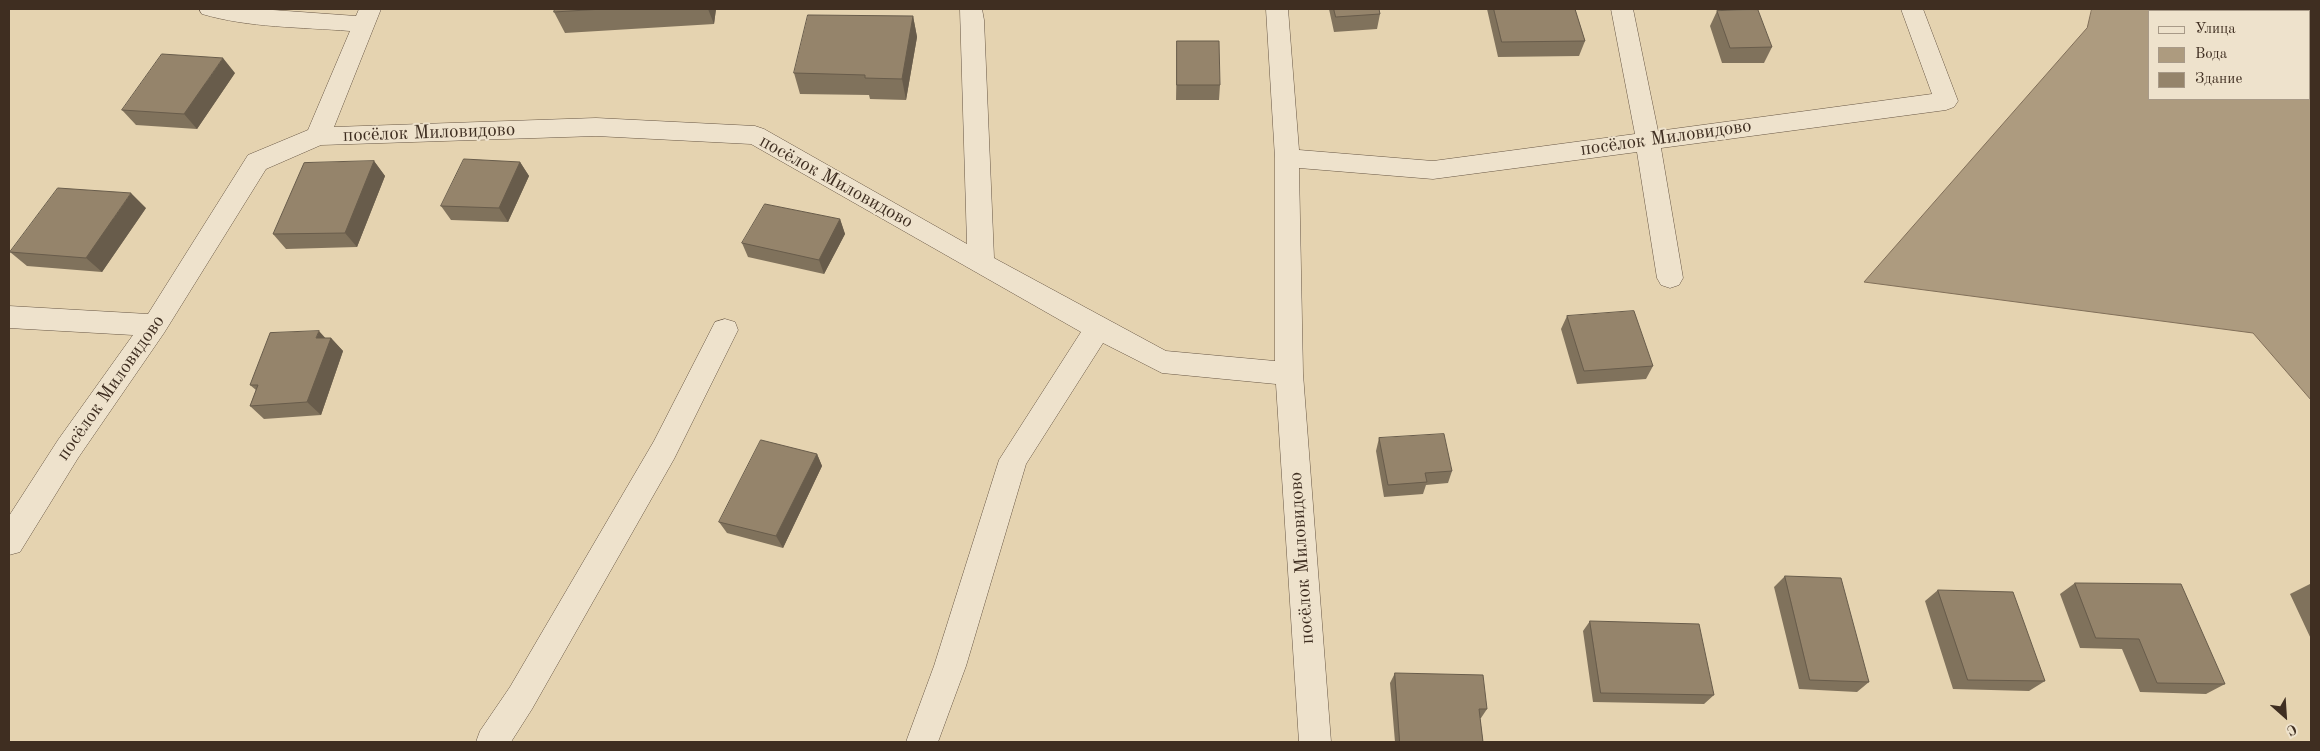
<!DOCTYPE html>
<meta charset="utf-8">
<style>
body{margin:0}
#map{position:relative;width:2320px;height:751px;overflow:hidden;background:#e5d3b0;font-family:"Old Standard TT",serif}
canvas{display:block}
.frame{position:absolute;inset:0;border:10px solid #3f2e21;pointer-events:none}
.legend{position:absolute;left:2148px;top:10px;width:162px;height:90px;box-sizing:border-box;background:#eee2cc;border:1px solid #a89a88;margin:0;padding:6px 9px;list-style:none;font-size:15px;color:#3f2e21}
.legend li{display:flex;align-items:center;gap:10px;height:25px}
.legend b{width:25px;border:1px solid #a89a88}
.north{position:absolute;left:2260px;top:691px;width:50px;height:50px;-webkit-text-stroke:4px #eee2cc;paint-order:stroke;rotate:154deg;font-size:14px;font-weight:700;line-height:20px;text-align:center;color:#3f2e21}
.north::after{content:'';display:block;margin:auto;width:18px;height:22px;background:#3f2e21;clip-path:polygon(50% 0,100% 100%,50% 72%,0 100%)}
</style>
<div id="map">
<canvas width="2320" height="751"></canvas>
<div class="frame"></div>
<ul class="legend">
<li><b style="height:6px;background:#eee2cc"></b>Улица</li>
<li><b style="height:14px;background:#ad9b7f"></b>Вода</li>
<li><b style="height:14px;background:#95846b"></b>Здание</li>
</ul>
<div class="north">С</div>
</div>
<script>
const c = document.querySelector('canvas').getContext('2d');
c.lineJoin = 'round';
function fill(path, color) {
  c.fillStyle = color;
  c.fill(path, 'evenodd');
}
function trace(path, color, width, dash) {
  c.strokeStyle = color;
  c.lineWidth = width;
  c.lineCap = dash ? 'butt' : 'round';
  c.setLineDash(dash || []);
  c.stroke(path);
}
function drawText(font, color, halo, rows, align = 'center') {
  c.font = font + ' "Old Standard TT",serif';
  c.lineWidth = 4;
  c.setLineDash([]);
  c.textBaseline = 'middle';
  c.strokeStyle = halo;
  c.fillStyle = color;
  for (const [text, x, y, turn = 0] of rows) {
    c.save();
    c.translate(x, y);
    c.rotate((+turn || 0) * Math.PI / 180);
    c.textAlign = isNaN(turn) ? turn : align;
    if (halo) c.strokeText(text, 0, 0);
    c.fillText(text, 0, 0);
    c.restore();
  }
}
const water = new Path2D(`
 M 2092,9 L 2311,9 L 2311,400 L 2253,333 L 1864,282 L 2087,28 ZM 2149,11 L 2309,11 L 2309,99 L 2149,99 Z`);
fill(water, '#ad9b7f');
trace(water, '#816f59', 1);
const minor = new Path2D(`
 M 199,9 L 259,9 L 356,16 L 359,9 L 381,9 L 334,127 L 596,118 L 755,126 L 764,129 L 967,244 L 960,9 L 982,9 L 984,20 L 994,258 L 1166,351 L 1275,361 L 1275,158 L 1266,9 L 1288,9 L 1299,150 L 1433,161 L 1635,134 L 1611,9 L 1633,9 L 1658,131 L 1932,94 L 1901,9 L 1923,9 L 1958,101 L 1954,107 L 1946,110 L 1661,148 L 1683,278 L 1679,285 L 1670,288 L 1661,285 L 1657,278 L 1637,152 L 1433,179 L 1299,168 L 1303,374 L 1331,742 L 1299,742 L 1276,384 L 1162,373 L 1103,343 L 1026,464 L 966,666 L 938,742 L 906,742 L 934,666 L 999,460 L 1081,332 L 751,144 L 596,136 L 321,145 L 266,169 L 164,333 L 78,458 L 20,552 L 9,555 L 9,516 L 58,440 L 133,335 L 9,328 L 9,306 L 148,314 L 248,155 L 308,130 L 350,31 C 301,27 249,28 202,14 Z
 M 725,319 L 735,322 L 738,330 L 674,459 L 532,709 L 511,742 L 476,742 L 480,731 L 510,687 L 654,441 L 715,322 Z`);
trace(minor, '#685745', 1);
fill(minor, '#eee2cc');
fill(new Path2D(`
 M 555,9 L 716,9 L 714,24 L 565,33 L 554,12 Z
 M 1329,9 L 1379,9 L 1380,14 L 1377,29 L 1334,32 Z
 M 1487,9 L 1575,9 L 1585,41 L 1579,56 L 1498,57 Z
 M 1717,11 L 1772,47 L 1764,63 L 1722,63 L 1710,26 Z
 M 913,16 L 917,37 L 906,100 L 870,99 L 869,95 L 800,94 L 794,73 Z
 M 1177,41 L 1220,85 L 1219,100 L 1176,100 Z
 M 235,73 L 197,129 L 136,125 L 122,110 Z
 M 374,161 L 385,176 L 357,247 L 286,249 L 273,234 Z
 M 520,162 L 529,176 L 508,222 L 451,220 L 441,206 Z
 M 146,208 L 102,272 L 27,266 L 10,252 Z
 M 840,219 L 845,234 L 824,274 L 748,257 L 742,243 Z
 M 1567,316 L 1653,366 L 1646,379 L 1577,384 L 1561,329 Z
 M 325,338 L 331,338 L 343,351 L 321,415 L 264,419 L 250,406 L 256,390 L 250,385 Z
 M 1379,438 L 1452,471 L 1448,483 L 1426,485 L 1423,494 L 1384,497 L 1376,451 Z
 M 817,454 L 822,466 L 783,548 L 727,533 L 719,522 Z
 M 1785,576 L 1869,682 L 1857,692 L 1799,689 L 1774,587 Z
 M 2075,583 L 2225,684 L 2206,694 L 2140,692 L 2122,649 L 2080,648 L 2060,594 Z
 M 2310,584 L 2311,584 L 2311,639 L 2290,594 Z
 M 1938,590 L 2045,681 L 2029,691 L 1953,689 L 1925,601 Z
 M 1590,621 L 1714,695 L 1704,704 L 1593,702 L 1583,631 Z
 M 1395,673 L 1487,709 L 1481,718 L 1480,718 L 1483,742 L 1395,742 L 1390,683 Z`), '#80725c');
fill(new Path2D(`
 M 708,9 L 716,9 L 714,24 Z
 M 913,16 L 917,37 L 906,100 L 902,79 Z
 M 223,58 L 235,73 L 197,129 L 184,114 Z
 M 374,161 L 385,176 L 357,247 L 345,233 Z
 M 520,162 L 529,176 L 508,222 L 499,208 Z
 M 131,193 L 146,208 L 102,272 L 86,258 Z
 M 840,219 L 845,234 L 824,274 L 819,260 Z
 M 319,331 L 329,342 L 331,338 L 343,351 L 321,415 L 307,402 L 316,338 Z
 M 817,454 L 822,466 L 783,548 L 776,536 Z`), '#685c4b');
const building = new Path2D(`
 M 555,9 L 603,9 L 554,12 Z
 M 1334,9 L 1379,9 L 1380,14 L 1336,17 Z
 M 1494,9 L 1575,9 L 1585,41 L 1502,42 Z
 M 1758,10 L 1772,47 L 1730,48 L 1717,11 Z
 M 808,15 L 913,16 L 902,79 L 865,78 L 865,75 L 794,73 Z
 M 1177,41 L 1219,41 L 1220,85 L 1177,85 Z
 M 162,54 L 223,58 L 184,114 L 122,110 Z
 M 464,159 L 520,162 L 499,208 L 441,206 Z
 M 374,161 L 345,233 L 273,234 L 304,163 Z
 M 58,188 L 131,193 L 86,258 L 10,252 Z
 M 765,204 L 840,219 L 819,260 L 742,243 Z
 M 1634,311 L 1653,366 L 1584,371 L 1567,316 Z
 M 319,331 L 316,338 L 331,338 L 307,402 L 250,406 L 258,385 L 250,385 L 270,333 Z
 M 1444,434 L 1452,471 L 1425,473 L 1427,482 L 1388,485 L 1379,438 Z
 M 761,440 L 817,454 L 776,536 L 719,522 Z
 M 1785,576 L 1841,578 L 1869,682 L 1810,680 Z
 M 2075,583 L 2181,584 L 2225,684 L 2157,683 L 2139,639 L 2096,638 Z
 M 1938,590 L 2013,592 L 2045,681 L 1968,680 Z
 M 1590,621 L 1699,624 L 1714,695 L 1601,693 Z
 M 1395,673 L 1483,675 L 1487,709 L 1479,709 L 1483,742 L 1400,742 Z`);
fill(building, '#95846b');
trace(building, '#685c4b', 1);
drawText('19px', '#3f2e21', '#eee2cc', [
 ["посёлок Миловидово",429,133,-2],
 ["посёлок Миловидово",1666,138,-8],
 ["посёлок Миловидово",836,182,29],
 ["посёлок Миловидово",111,388,-55],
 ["посёлок Миловидово",1302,558,-94]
]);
</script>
